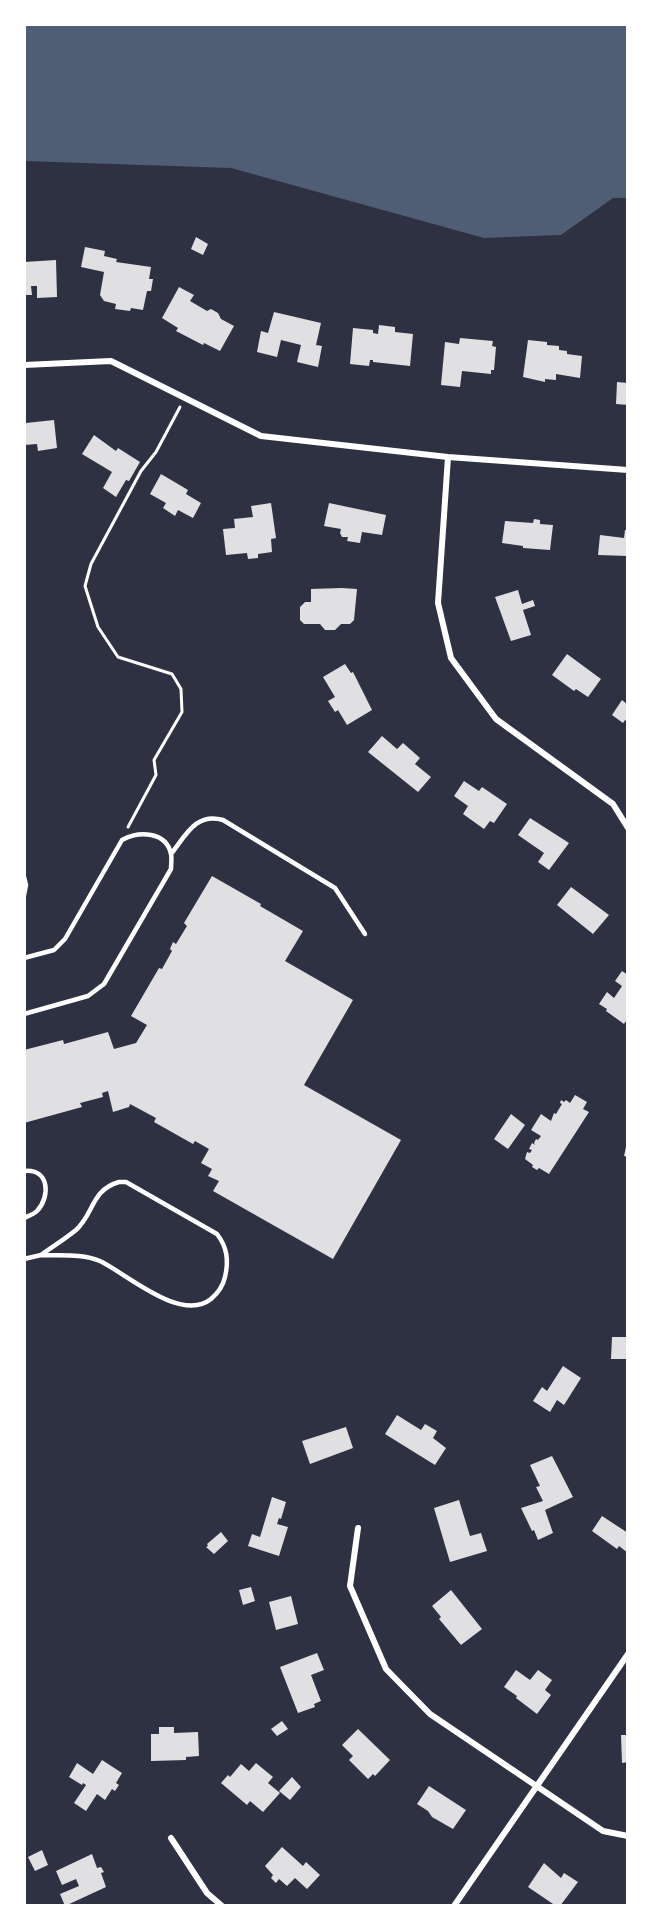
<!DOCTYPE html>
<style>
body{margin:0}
#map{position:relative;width:652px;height:1930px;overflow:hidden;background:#2d3142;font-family:"PT Sans Narrow",sans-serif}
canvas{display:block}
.frame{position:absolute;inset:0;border:26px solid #fff;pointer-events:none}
</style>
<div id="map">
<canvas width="652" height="1930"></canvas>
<div class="frame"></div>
</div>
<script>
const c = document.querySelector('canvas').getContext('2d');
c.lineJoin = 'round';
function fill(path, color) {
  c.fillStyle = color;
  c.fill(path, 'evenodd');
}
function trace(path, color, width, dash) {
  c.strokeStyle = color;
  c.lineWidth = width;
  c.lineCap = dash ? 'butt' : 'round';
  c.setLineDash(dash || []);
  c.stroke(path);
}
fill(new Path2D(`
 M 24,24 L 628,24 L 628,198 L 613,198 L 561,235 L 484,238 L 231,168 L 24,161 Z`), '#4f5d75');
fill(new Path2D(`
 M 196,237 L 208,244 L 203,255 L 191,249 Z
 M 85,247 L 105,251 L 104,256 L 117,259 L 116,262 L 151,267 L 149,279 L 153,279 L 151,291 L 147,291 L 143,310 L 131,308 L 130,311 L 115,309 L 116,304 L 104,301 L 100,295 L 104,272 L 81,267 Z
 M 56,260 L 57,297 L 37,298 L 37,286 L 31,286 L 32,295 L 24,295 L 24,262 Z
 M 179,287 L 194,295 L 190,301 L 207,311 L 211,309 L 218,313 L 221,319 L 234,326 L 220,351 L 204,343 L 203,345 L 176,331 L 178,328 L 162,318 Z
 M 274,312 L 321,323 L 316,345 L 322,346 L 318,367 L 297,362 L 301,345 L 281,340 L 277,357 L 257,352 L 261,331 L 268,333 Z
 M 379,325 L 395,327 L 395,332 L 413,334 L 410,366 L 373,362 L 373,360 L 370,360 L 369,366 L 350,364 L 353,328 L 373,330 L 373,333 L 378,334 Z
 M 460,338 L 493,341 L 492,346 L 496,347 L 494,370 L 491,370 L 491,374 L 462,371 L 460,387 L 441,385 L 445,342 L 459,344 Z
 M 528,340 L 547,342 L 547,345 L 559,346 L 559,350 L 567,351 L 567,354 L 582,356 L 580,378 L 556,374 L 556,380 L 545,379 L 545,382 L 523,377 Z
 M 617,382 L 628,383 L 628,405 L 616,404 Z
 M 54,420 L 57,448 L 38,451 L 37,444 L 24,445 L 24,421 L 26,421 L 26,423 Z
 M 94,435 L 116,451 L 118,448 L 140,462 L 129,481 L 126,480 L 116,497 L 103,488 L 112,472 L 82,454 Z
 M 161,474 L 188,490 L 186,494 L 201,503 L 193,518 L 178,510 L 175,516 L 163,508 L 166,503 L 150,494 Z
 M 271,503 L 276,538 L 271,539 L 272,552 L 258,554 L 258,558 L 248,559 L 247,553 L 226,555 L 223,529 L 235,528 L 234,519 L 253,517 L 251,506 Z
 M 329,503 L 386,515 L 382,535 L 362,532 L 360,543 L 347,541 L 348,537 L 342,537 L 340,533 L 341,529 L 324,526 Z
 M 534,519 L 540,520 L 540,524 L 553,525 L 550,550 L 523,548 L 523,546 L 502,543 L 505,521 L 533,523 Z
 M 625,530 L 628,530 L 628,556 L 598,555 L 600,535 L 624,538 Z
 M 342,588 L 357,589 L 354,620 L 350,624 L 341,624 L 335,630 L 325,630 L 320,624 L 304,624 L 300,620 L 300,607 L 305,602 L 311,602 L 311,589 Z
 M 518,590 L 522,604 L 533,600 L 535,606 L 523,610 L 531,635 L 511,641 L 495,597 Z
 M 567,654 L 601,679 L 588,697 L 576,689 L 574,691 L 552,675 Z
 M 345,664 L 351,673 L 353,672 L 372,710 L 347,725 L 338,710 L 335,712 L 328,701 L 335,697 L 323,677 Z
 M 622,700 L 628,705 L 628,722 L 625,720 L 623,723 L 612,715 Z
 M 382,736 L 397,749 L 403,743 L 420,758 L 415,764 L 431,777 L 418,792 L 368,752 Z
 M 464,781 L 479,791 L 482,787 L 507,804 L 494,823 L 490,821 L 484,829 L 463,814 L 468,806 L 454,796 Z
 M 530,818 L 569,843 L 549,870 L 538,862 L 544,853 L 518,835 Z
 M 212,876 L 261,904 L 260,906 L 303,931 L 285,961 L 353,1000 L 304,1085 L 401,1140 L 333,1259 L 213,1191 L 219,1181 L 208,1176 L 212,1169 L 201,1163 L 209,1149 L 195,1141 L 193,1144 L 154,1122 L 156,1118 L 130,1104 L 129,1107 L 113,1112 L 108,1091 L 102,1093 L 103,1097 L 80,1103 L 82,1107 L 24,1123 L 24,1050 L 63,1040 L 64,1044 L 108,1032 L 114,1049 L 136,1043 L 147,1025 L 131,1016 L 159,968 L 162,969 L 172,951 L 170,949 L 173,942 L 176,944 L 187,926 L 184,923 Z
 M 571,887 L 609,915 L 593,934 L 557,905 Z
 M 622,971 L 628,975 L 628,1018 L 624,1024 L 606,1011 L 607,1009 L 599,1004 L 607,992 L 614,998 L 622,986 L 615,981 Z
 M 575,1095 L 587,1102 L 583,1109 L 589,1112 L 549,1174 L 539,1168 L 537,1170 L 532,1167 L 533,1165 L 525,1159 L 527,1152 L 530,1153 L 532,1150 L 529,1149 L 532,1143 L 535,1145 L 534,1143 L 536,1139 L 538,1140 L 541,1136 L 531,1130 L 541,1114 L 551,1121 L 554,1113 L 556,1114 L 562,1104 L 560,1103 L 561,1100 L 564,1102 L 566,1100 L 570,1103 Z
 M 511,1114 L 525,1125 L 508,1149 L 494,1139 Z
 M 627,1142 L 628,1142 L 628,1157 L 624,1156 Z
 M 612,1337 L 628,1337 L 628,1359 L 611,1359 Z
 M 563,1366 L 581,1378 L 564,1405 L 557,1400 L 550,1412 L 533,1401 L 542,1387 L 547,1391 Z
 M 397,1415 L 421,1430 L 425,1424 L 437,1431 L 433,1438 L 446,1448 L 435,1465 L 385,1434 Z
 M 346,1427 L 353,1448 L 310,1464 L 302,1441 Z
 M 552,1456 L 573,1497 L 545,1510 L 553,1533 L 538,1540 L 534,1530 L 532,1531 L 521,1508 L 543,1501 L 536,1487 L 540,1486 L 530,1465 Z
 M 272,1497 L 286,1502 L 281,1519 L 279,1518 L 277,1524 L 288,1527 L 279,1556 L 248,1546 L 252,1534 L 260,1537 Z
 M 459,1500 L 470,1536 L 481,1533 L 487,1551 L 450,1562 L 434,1508 Z
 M 602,1516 L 628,1533 L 628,1553 L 619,1546 L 617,1549 L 592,1531 Z
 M 221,1532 L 228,1541 L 214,1554 L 206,1547 L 208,1546 L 207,1544 Z
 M 251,1587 L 255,1601 L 243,1605 L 239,1590 Z
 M 451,1590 L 482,1629 L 461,1645 L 439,1619 L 441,1617 L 432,1606 Z
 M 291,1596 L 298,1624 L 276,1630 L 269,1602 Z
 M 317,1653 L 324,1670 L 311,1675 L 321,1701 L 314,1704 L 315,1707 L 298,1713 L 280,1667 Z
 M 516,1670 L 530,1680 L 538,1670 L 552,1680 L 545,1690 L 551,1695 L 537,1714 L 516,1698 L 517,1696 L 504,1687 Z
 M 282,1721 L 288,1729 L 277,1736 L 271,1729 Z
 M 159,1727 L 174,1727 L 174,1733 L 198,1732 L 199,1756 L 186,1757 L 186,1760 L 151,1761 L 151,1734 L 159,1734 Z
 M 358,1729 L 390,1760 L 375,1776 L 373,1774 L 368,1779 L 349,1760 L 353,1756 L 342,1745 Z
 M 621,1735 L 628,1735 L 628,1762 L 622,1763 Z
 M 102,1760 L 122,1773 L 116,1783 L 119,1785 L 115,1791 L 112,1789 L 105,1800 L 97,1794 L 86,1811 L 74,1803 L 86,1785 L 83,1783 L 82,1785 L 69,1777 L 77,1763 L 93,1774 Z
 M 256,1763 L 273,1777 L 268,1783 L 280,1793 L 263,1812 L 250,1801 L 247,1805 L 221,1783 L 228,1775 L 230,1777 L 241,1764 L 249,1771 Z
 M 292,1777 L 301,1787 L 290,1800 L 279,1791 Z
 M 429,1786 L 466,1810 L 453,1829 L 432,1817 L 428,1811 L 417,1804 Z
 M 282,1847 L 303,1866 L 306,1862 L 320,1875 L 307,1889 L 295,1878 L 287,1886 L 279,1879 L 276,1883 L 271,1878 L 273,1875 L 265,1866 Z
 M 42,1850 L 48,1865 L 35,1871 L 28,1857 Z
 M 92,1854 L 97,1868 L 101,1867 L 104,1872 L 101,1873 L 106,1887 L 65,1906 L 60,1894 L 79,1886 L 76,1879 L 62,1885 L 56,1871 Z
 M 544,1863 L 561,1878 L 564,1873 L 578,1882 L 560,1906 L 556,1906 L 528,1887 Z`), '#e0e0e3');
trace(new Path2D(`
 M 128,827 L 156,775 L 154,760 L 182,712 L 181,689 L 172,674 L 118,657 L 98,627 L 85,586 L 91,564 L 141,471 L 156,452 L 180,407`), '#fff', 3);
trace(new Path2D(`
 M 171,854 C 186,835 196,812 223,820 L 335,888 L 365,934
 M 24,877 L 26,885 L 24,895
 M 24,958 L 54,950 L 65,939 L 122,840 C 139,831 166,831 171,854 C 172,858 171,864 171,869 L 104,984 L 88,996 L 24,1014
 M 24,1171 C 49,1168 51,1196 37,1211 C 34,1214 28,1216 24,1218
 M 119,1182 L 126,1182 L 217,1234 C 227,1247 229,1260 225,1277 C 223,1286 218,1293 211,1299 C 181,1323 127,1274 100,1261 C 82,1253 59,1256 41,1255 C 52,1247 65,1239 76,1230 C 94,1214 91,1190 119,1182 Z
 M 24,1259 L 41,1255`), '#fff', 4.5);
trace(new Path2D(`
 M 24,365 L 111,361 L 261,436 L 448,457 L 628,470
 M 448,457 L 438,603 L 451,658 L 496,719 L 613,804 L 628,828
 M 358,1528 L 350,1586 L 386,1669 L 430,1714 L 603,1831 L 628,1836
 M 171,1838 L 207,1893 L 222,1906
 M 454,1906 L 628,1654`), '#fff', 6);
</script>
